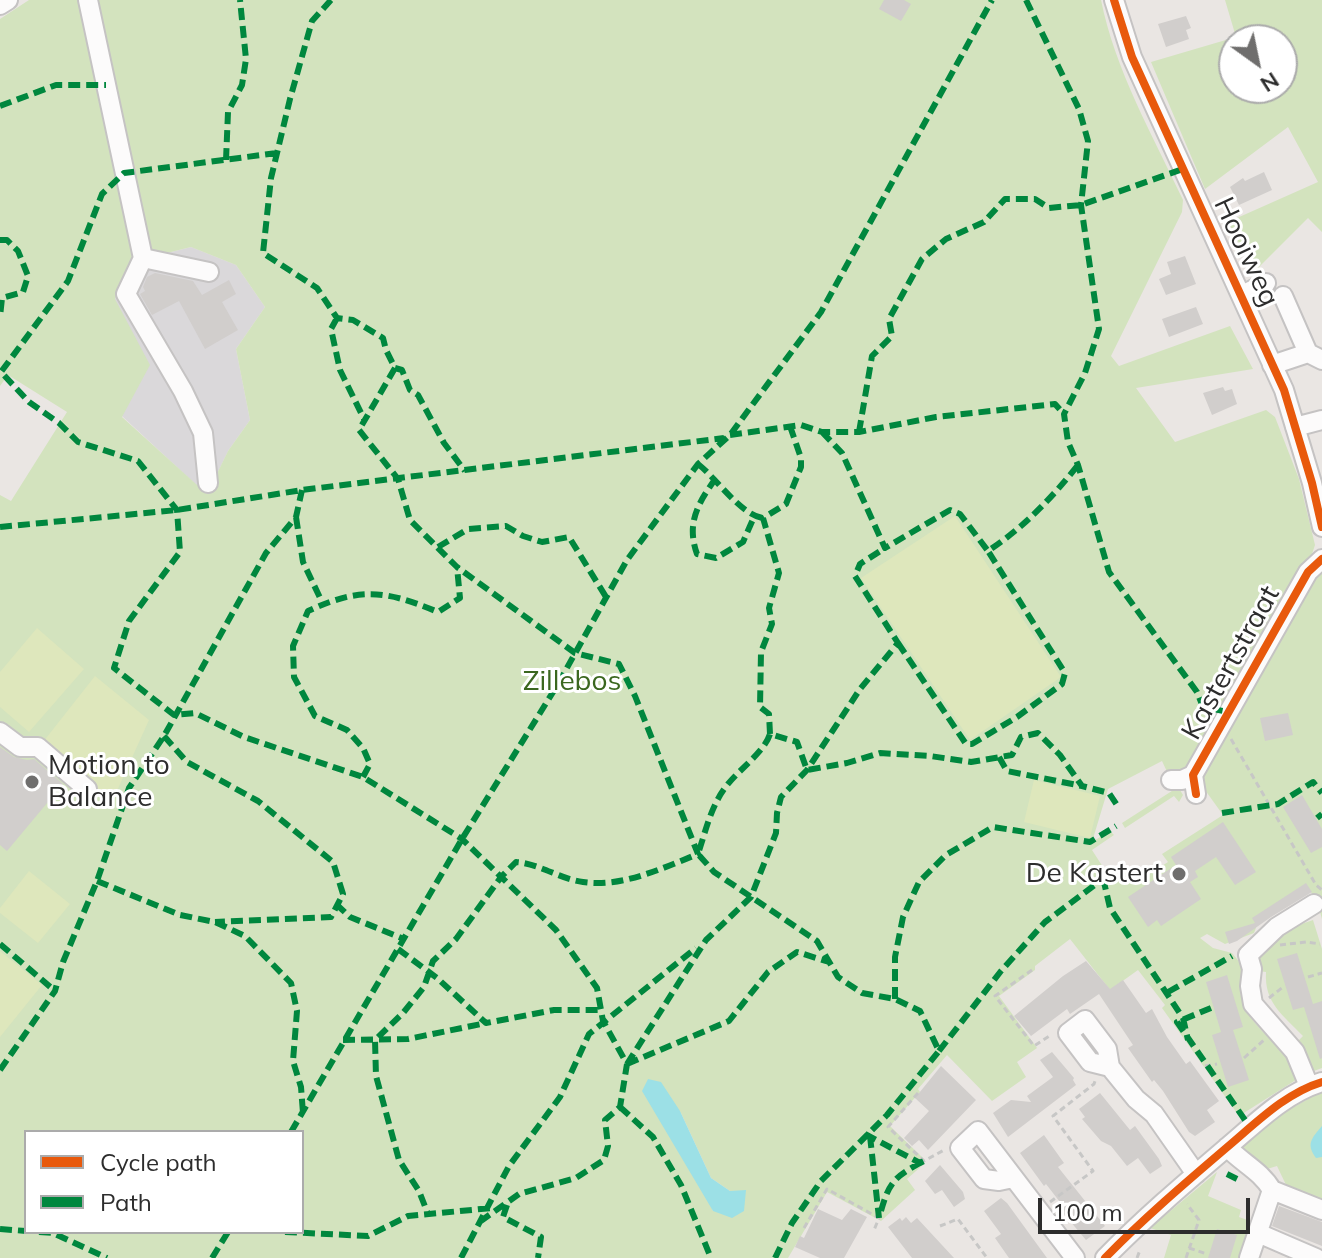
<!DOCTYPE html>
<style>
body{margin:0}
#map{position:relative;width:1322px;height:1258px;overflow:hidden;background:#eae6e3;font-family:Mulish,sans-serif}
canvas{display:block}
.legend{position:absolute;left:24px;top:1130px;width:280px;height:104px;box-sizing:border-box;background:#fff;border:2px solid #ababab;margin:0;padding:10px 14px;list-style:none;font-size:24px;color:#2d2d2d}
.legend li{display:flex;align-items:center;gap:16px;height:40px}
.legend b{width:40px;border:2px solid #ababab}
.north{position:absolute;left:1218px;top:24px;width:80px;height:80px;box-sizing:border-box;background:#fff;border:2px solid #ababab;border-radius:50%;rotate:147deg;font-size:22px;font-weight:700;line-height:32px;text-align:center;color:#2d2d2d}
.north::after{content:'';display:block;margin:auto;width:28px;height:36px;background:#6f6e6d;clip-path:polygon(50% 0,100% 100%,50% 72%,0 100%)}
.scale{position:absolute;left:1038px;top:1198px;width:212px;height:36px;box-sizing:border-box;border:4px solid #2d2d2d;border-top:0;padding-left:10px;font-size:24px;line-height:28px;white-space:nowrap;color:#2d2d2d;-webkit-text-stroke:6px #fff;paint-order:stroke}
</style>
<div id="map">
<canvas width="1322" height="1258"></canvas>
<ul class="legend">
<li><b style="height:10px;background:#e8590c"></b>Cycle path</li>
<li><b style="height:10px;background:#00873e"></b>Path</li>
</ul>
<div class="north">N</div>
<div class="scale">100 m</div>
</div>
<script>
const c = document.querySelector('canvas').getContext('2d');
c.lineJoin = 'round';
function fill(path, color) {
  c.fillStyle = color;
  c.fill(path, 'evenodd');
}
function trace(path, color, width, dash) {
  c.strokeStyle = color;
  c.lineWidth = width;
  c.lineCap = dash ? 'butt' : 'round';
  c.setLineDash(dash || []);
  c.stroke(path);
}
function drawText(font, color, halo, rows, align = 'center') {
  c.font = font + ' Mulish,sans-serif';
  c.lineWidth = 6;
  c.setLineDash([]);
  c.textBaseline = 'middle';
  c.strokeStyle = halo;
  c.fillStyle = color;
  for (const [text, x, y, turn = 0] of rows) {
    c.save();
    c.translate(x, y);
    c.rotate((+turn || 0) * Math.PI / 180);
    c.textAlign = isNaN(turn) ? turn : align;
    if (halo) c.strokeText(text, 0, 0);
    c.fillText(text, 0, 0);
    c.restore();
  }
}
fill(new Path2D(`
 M 191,247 L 236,265 L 265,307 L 236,349 L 250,420 L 228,451 L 207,495 L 122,416 L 115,299 L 133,254 L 163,254 Z`), '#dad8da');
fill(new Path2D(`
 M 29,0 L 82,0 L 118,187 L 134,186 L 97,0 L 1101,0 C 1115,70 1153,136 1183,200 L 1182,212 L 1111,356 L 1119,366 L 1230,326 L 1253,369 L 1136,388 L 1175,442 L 1266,410 L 1275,417 L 1299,479 L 1315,545 L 1310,560 L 1287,590 L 1189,772 L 1169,776 L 1162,761 L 1108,789 L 1092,842 L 1110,831 L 1114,835 L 1092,850 L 1112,881 L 1132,868 L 1140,880 L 1168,862 L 1162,854 L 1223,815 L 1200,783 L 1206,759 L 1275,635 L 1319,571 L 1322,573 L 1322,919 L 1317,901 L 1306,885 L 1260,917 L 1254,933 L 1225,944 L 1207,934 L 1200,938 L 1213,948 L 1232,953 L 1242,965 C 1242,975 1238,984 1241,996 C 1249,1030 1286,1044 1299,1078 L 1239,1116 L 1162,1008 L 1165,1005 L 1138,970 L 1110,990 L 1070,939 L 1035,966 L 1035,970 L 999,996 L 1037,1048 L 1017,1062 L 1026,1077 L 992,1101 L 947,1055 L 918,1089 L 920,1092 L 890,1126 L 924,1159 L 924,1164 L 907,1179 L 915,1190 L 881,1221 L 827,1192 L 788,1258 L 0,1258 L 0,495 L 11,501 L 67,412 L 8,375 L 0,386 L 0,19 ZM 191,247 L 236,265 L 265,307 L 236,349 L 250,420 L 228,451 L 207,494 L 122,417 L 150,365 L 115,299 L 133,254 L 163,254 ZM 680,1111 L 711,1178 L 730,1191 L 713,1211 ZM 26,1132 L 302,1132 L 302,1232 L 26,1232 Z
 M 1225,0 L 1322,0 L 1322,232 L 1308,218 L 1254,272 L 1228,222 L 1318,182 L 1288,127 L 1205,189 L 1151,62 L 1236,37 ZM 1234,40 L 1282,40 L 1282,88 L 1234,88 Z
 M 1175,789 L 1180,790 L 1183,795 L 1179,802 L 1174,796 L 1125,828 L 1122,823 Z
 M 1313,920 L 1322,949 L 1322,1068 L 1311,1072 L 1296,1043 L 1303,1036 C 1283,1015 1264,1003 1266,972 L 1258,971 C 1257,944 1291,927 1313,920 Z
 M 1322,1091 L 1322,1202 L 1288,1189 L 1277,1166 L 1267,1169 L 1244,1152 L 1241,1146 L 1273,1119 Z
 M 1217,1172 L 1208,1196 L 1241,1210 L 1239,1217 L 1253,1222 L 1240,1258 L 1164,1258 L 1171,1235 L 1150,1228 Z`), '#d3e3be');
fill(new Path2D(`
 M 955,516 L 1061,677 L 970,740 L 861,578 Z
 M 37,628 L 84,669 L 29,732 L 0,707 L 0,672 Z
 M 95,676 L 149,720 L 111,804 L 43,742 Z
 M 1034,780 L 1100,796 L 1090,838 L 1024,822 Z
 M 29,871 L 70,904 L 38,943 L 0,913 L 0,908 Z
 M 0,951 L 42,985 L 0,1037 Z`), '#dee7bc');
fill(new Path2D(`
 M 648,1079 L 661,1082 L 680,1111 L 711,1178 L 730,1191 L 746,1190 L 744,1211 L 732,1218 L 713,1211 L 642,1091 Z
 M 1322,1126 L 1322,1157 L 1316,1158 C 1306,1144 1311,1139 1322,1126 Z`), '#9ce0e6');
fill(new Path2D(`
 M 884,0 L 904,0 L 911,4 L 901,21 L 879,9 Z
 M 1186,16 L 1191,28 L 1186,30 L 1189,39 L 1166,47 L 1158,24 Z
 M 1264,172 L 1272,190 L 1239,205 L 1230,187 L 1243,178 L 1245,181 Z
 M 1185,256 L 1196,284 L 1166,295 L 1159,279 L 1171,274 L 1167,262 Z
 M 155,273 L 193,281 L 202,295 L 229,280 L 236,294 L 222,302 L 238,330 L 205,349 L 179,301 L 152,315 L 140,294 L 145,291 L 143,287 L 147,277 Z
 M 1196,307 L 1203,324 L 1169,337 L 1162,319 Z
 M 1223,387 L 1225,391 L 1232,389 L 1237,404 L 1212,415 L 1203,393 Z
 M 1288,713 L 1293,735 L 1265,741 L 1260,718 Z
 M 0,747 L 14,757 L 27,760 L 34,759 L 63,784 L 7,851 L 0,845 Z
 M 1302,795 L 1322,829 L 1322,847 L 1311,853 L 1283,807 Z
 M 1223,822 L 1256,872 L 1235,885 L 1216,857 L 1195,871 L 1198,877 L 1190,882 L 1201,899 L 1161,926 L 1157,920 L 1148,927 L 1128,897 L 1176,865 L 1171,857 Z
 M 1306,883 L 1312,892 L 1271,917 L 1237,941 L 1229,944 L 1225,932 L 1255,923 L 1252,918 Z
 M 1297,953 L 1313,1004 L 1322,1001 L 1322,1058 L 1320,1059 L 1304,1007 L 1293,1010 L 1277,959 Z
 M 1086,961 L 1110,989 L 1123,980 L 1146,1013 L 1152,1009 L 1167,1037 L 1186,1064 L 1190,1061 L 1219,1101 L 1207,1110 L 1215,1122 L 1195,1136 L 1189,1132 L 1163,1091 L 1154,1080 L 1152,1082 L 1128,1048 L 1133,1045 L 1099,994 L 1070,1014 L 1067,1009 L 1031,1036 L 1014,1016 L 1063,976 Z
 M 1227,975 L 1243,1027 L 1233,1030 L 1249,1080 L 1228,1087 L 1212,1035 L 1221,1032 L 1206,982 Z
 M 1052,1052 L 1074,1078 L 1073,1080 L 1076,1085 L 1008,1137 L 993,1113 L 1011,1100 L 1031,1102 L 1027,1096 L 1053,1077 L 1040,1060 Z
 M 941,1066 L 976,1100 L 928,1150 L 919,1140 L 912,1146 L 904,1138 L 929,1111 L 915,1098 Z
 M 1100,1093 L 1130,1130 L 1135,1126 L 1159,1159 L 1162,1166 L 1150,1174 L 1138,1158 L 1127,1166 L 1111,1146 L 1101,1141 L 1082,1119 L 1085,1117 L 1079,1109 Z
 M 1044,1135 L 1064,1163 L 1058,1167 L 1105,1226 L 1086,1240 L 1064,1214 L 1063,1206 L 1046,1184 L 1044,1186 L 1020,1153 Z
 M 940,1165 L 963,1192 L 965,1199 L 954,1207 L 942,1190 L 935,1194 L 925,1181 Z
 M 1001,1198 L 1007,1203 L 1047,1258 L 1009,1258 L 995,1238 L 1001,1234 L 984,1211 Z
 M 1279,1206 L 1322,1222 L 1322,1246 L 1272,1226 Z
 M 818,1209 L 842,1220 L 851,1209 L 867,1217 L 844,1258 L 820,1258 L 795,1247 L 800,1236 L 804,1238 Z
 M 906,1217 L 911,1223 L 917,1218 L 954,1258 L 912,1258 L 888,1227 L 900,1218 L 902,1221 Z
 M 1217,1229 L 1237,1235 L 1230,1258 L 1208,1258 Z`), '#d1cecc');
const minor = new Path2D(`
 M 88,0 L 143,258 L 126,294 L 183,391 L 203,433 L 208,483
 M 1114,0 L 1132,57 L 1284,390 L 1312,483 L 1322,527
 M 0,5 L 8,0
 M 143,258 L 209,272
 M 1242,295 L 1266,283
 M 1283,296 L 1308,353 L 1322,360
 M 1272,365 L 1308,353
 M 1295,427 L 1322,420
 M 0,732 L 20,747 L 38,747 L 87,789
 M 1171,780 L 1182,780 L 1193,775
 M 1196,794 L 1193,775 L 1308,572 L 1322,559
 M 1110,1067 L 1090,1062 L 1068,1033 L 1085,1020 L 1107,1049 L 1110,1067 L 1136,1099 L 1154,1114 L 1196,1174
 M 1309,1086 L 1295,1052 L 1253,1004 L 1250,986 L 1252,969 L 1248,955 L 1277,927 L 1314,904
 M 1227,1147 C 1242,1163 1261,1171 1272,1190 L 1249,1258
 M 1013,1178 L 999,1181 L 984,1179 L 960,1148 L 978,1131 L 1075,1258
 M 1272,1190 L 1322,1210
 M 1258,1233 L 1316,1258
 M 1105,1258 C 1143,1219 1184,1184 1225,1149 C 1255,1124 1285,1093 1322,1082`);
trace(minor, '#c5c3c3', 22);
trace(new Path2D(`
 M 1231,739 L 1316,885 L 1322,890
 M 1280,945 L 1306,942 L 1320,944
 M 1032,970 L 995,996 L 1034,1046 L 1051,1035
 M 1308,977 L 1322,973
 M 1269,998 L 1283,987
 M 1244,1058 L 1265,1039
 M 1205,1066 L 1217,1064
 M 918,1093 L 888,1127 L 924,1161 L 946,1149
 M 1050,1202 L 1093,1171 L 1053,1116 L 1094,1084 L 1095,1081
 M 940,1226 L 958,1219 L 987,1258
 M 804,1228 L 827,1189 L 879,1218 L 874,1230
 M 1189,1248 L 1207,1254
 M 1137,1258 L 1140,1250
 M 1186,1258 L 1199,1220 L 1187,1204`), '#c7c7c6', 3, [6, 4]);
trace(minor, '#fcfbfb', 18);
trace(new Path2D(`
 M 331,0 L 312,21 L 290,99 L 271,178 L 263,253 L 317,288 L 337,318 L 353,320 L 383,338 L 386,350 L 395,368 L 402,370 L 410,390 L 418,395 L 444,443 L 465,471
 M 1026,0 L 1079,109 L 1088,141 L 1081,205 L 1099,329 L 1085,373 L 1064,414 L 1068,442 L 1078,465 L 1109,572 L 1197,692 L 1203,707 L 1228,712
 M 0,106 L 56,85 L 106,85
 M 277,153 L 124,173 L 102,194 L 68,281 L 1,372 L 29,402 L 59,423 L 78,442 L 138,461 L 177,510 L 180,552 L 129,621 L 114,668 L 174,715 L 195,713 L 244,737 L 363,777 L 462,839 L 556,930 L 597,988 L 603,1021 L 627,1064 L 620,1107 L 605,1120 L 608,1146 L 604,1160 L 576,1178 L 519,1194 L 478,1223
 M 226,160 L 228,112 L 242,85 L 246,59 L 240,0
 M 0,240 L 7,240 L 18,251 L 28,276 L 23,292 L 2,298 L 0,317
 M 337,318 L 331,329 L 340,370 L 364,419
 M 395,368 L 359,430 L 398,479 L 410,520 L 457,567 L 575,653 L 619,664 L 635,696 L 698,854 C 663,868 621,888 583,882 C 560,879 540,864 516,862 L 501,877 L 456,939 L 433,961 L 424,987 L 403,1013 L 375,1040 L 376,1076 L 399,1160 L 419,1191 L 428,1214
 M 822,432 L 842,453 L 885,548 L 950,510 L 960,514 L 988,551 C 1024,527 1051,499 1078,465
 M 859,432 L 872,356 L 892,336 L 889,319 L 922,259 L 946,239 L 984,222 L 1005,199 L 1035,199 L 1049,208 L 1081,205 L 1183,169
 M 730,435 L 801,425 L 822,432 L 859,432 L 936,417 L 1055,404 L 1064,414
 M 698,464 C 717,479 741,515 763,518
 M 716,478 C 698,503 686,523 697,554 L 716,558 L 743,542 L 754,517
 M 296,517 L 303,562 L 323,604
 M 0,527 L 177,510 L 302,490 L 724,438
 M 438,547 L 468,529 L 506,526 L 523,536 L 542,542 L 569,537 L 606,597
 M 898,643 L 966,744 L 972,744 L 1017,717 L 1062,684 L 1065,673 L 988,551
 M 770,734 L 769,714 L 760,707 L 761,652 L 772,624 L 769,608 L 779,573 L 763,518 L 786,504 L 801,467 L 801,458 L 790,426
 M 164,736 L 187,762 L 258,801 L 333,862 L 343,894 L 331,917 L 215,922
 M 999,757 L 1007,771 L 1082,786
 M 363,777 L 370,764 L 363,748 L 347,730 L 315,716 L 294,677 L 293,646 L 308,611 C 360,587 385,590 438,612 L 460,598 L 457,567
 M 1222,813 L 1278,804 L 1313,782 L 1322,793
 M 1317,818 L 1322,814
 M 1103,878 L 1110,908 L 1183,1018 L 1188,1040
 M 97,881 L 180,915 L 215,922 L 245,936 L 291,983 L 297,1011 L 293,1061 L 301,1087 L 303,1113
 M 336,904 L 350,917 L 404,939
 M 0,944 L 55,991
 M 398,949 L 437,978 L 486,1023 L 554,1010 L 601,1010
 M 1168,992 L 1232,956
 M 895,999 L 895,957 L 903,917 L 919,882 L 946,855 L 993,827 L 1090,842 L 1116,826
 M 1211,1008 L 1177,1022 L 1245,1120
 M 343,1040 L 408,1039 L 486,1023
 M 939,1051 L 1001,971 L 1045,922 L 1111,873
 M 627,1064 L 706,940 L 751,897 L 776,833 L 777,813 L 781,797 L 807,770 L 860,689 L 898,643 L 855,576 L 860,564 L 885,548
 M 627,1064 L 729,1021 L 768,972 L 797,952 L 829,962
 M 0,1070 L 55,991 L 63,962 L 97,881 L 129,788 L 164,736 L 266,553 L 296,517 L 302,490
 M 620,1107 L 653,1137 L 681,1185 L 711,1258
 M 291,1132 L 462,839 L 558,684 L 627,560 L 698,464 L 730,435 L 821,312 L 992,0
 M 865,1134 L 920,1163 L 924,1161
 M 870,1136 L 879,1218
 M 1227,1174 L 1237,1179
 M 507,1205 L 503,1217 L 541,1237 L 538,1258
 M 881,1211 C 889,1182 895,1177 920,1163
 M 0,1229 L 26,1231
 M 39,1232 L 53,1233 L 107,1258
 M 285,1232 L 368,1236 L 408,1216 L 492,1208
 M 212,1258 L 228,1232
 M 461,1258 L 509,1166 L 560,1097 L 589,1034 L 696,948
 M 775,1258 L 792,1223 L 821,1181 L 887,1115 L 939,1051 L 920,1011 L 895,999 L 862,993 L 838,977 L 817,941 L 714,872 L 698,854 C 704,836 709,815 718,799 C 730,774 763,756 770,734 L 797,742 L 807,770 L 847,763 L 880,753 L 930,756 L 971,762 L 1012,755 L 1021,737 L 1038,733 L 1060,755 L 1082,786 L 1109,793 L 1117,805`), '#00873e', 6, [12, 6]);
trace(new Path2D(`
 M 1114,0 L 1132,57 L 1284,390 L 1312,483 L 1322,527
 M 1196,794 L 1193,775 L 1308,572 L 1322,559
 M 1105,1258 C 1143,1219 1184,1184 1225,1149 C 1255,1124 1285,1093 1322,1082`), '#e8590c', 8);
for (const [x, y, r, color] of [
 [32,782,8,"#6f6e6d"],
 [1179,874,8,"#6f6e6d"]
]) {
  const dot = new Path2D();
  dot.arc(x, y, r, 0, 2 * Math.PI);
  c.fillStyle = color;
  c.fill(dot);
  trace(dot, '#fff', 3);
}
drawText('28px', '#2d2d2d', '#fff', [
 ["Hooiweg",1246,252,65],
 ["Kastertstraat",1231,663,-61]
]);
drawText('28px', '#3b671f', '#fff', [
 ["Zillebos",572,682]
]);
drawText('28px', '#2d2d2d', '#fff', [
 ["Motion to",48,766],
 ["Balance",48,798],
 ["De Kastert",1163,874,"right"]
], 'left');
</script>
